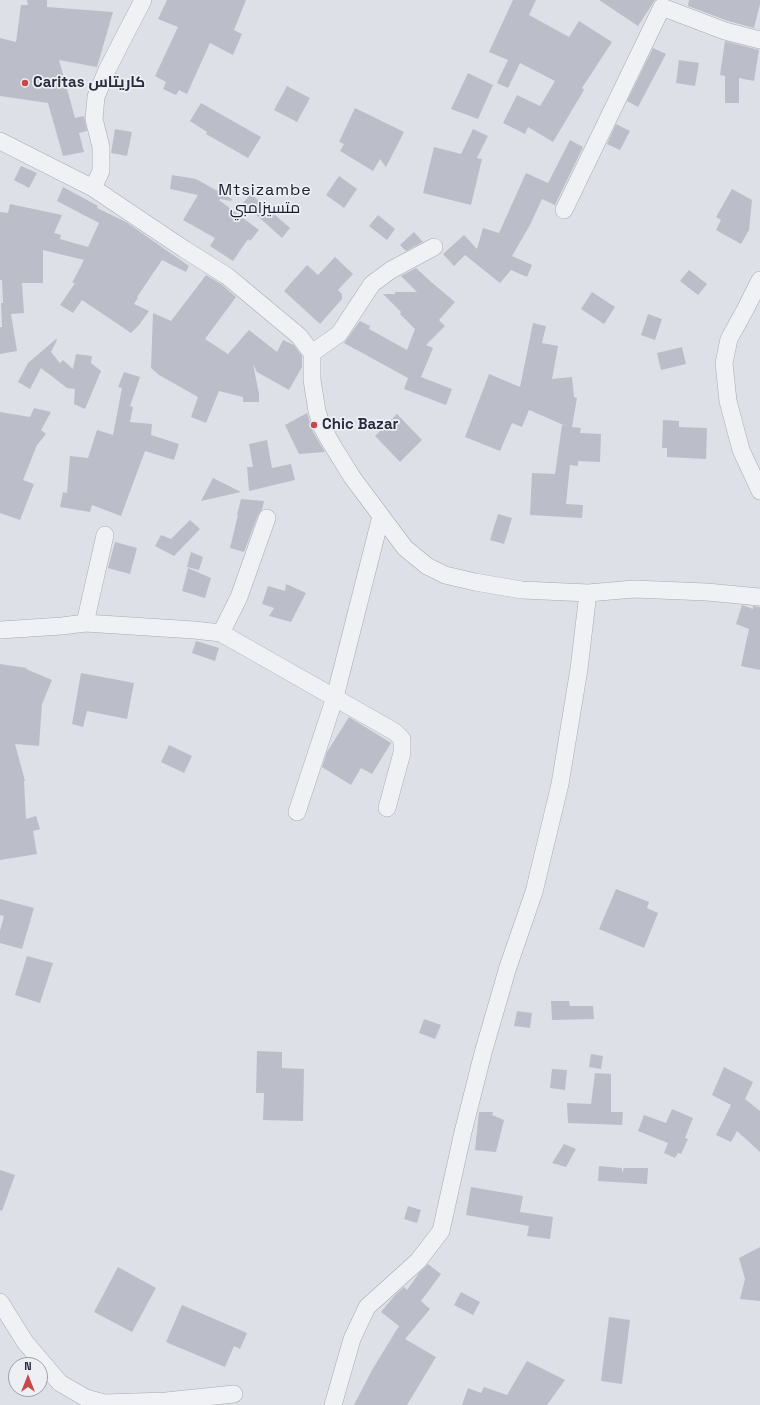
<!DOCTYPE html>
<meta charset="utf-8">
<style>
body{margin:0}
#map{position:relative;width:760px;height:1405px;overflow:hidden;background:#dde0e6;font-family:"Space Grotesk",sans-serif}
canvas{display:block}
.north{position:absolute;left:8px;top:1357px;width:40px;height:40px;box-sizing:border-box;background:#edeff4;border:1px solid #9ea1aa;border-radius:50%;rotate:0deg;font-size:11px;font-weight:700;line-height:16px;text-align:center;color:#282c3c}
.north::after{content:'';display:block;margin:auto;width:14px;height:18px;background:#c64848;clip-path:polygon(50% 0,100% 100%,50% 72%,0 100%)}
</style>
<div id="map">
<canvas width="760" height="1405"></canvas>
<div class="north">N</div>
</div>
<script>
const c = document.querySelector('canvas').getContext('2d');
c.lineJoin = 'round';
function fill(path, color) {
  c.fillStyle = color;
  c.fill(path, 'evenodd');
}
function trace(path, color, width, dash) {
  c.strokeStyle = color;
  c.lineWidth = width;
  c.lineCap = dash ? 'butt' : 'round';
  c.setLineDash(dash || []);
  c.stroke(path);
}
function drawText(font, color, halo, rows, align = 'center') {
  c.font = font + ' "Space Grotesk",Cairo,sans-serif';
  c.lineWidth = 3.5;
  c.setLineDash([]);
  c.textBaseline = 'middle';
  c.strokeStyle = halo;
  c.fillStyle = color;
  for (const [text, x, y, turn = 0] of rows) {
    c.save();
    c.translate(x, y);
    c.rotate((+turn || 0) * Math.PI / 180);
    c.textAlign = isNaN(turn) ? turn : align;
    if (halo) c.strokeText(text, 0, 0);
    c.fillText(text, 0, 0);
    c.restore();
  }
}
fill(new Path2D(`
 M 27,0 L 47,0 L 47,7 L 113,12 L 97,67 L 59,60 L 75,118 L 84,116 L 87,131 L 79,133 L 84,152 L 63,156 L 48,103 L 0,96 L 0,38 L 16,42 L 21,5 L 28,5 Z
 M 167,0 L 246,0 L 234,30 L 242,34 L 233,55 L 210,43 L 187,94 L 179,90 L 176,95 L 163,89 L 166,82 L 155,76 L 178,27 L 158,19 Z
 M 513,0 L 536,0 L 529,15 L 569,37 L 579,21 L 612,42 L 582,88 L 584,90 L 553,142 L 528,127 L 525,134 L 503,123 L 517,95 L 540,106 L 555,81 L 520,63 L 508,88 L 497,83 L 508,60 L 489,52 Z
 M 599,0 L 655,0 L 638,26 Z
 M 689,0 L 760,0 L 760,4 L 754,28 L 728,21 L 688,6 Z
 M 725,41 L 759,50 L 754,81 L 739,78 L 739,103 L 725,103 L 725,76 L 720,75 Z
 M 653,48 L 666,54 L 638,107 L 627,101 Z
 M 679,60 L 699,63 L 695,86 L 676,83 Z
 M 468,73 L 493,85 L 478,119 L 451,109 Z
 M 287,86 L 310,98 L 297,122 L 274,110 Z
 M 201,103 L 261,137 L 248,158 L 206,134 L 207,132 L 190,121 Z
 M 355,108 L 404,132 L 386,167 L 380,159 L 373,171 L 340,151 L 344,144 L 339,142 Z
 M 616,124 L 630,131 L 620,150 L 607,144 Z
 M 115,129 L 132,132 L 127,156 L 111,153 Z
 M 473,129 L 488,136 L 477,158 L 482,159 L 471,205 L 423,193 L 434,147 L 461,154 Z
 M 570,140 L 583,147 L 555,205 L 542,199 L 530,225 L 512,256 L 532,265 L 527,277 L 511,270 L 500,283 L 465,255 L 454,266 L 443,254 L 464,235 L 477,249 L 483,228 L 499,233 L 526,173 L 548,183 Z
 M 21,166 L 37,173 L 29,188 L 14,180 Z
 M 172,175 L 196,179 L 232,199 L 231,201 L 220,199 L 219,200 L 259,230 L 250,241 L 248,239 L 233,261 L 210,246 L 215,238 L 183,220 L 198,195 L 170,189 Z
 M 339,176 L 357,189 L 344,208 L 326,195 Z
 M 63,187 L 98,206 L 97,208 L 126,222 L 189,266 L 186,272 L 162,260 L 137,297 L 138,298 L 134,304 L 149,311 L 139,325 L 131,333 L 82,300 L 73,313 L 60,305 L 75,283 L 72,283 L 84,260 L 43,250 L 43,283 L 22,283 L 24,313 L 11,314 L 17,351 L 0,354 L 0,327 L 2,327 L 1,303 L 3,303 L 2,280 L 0,280 L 0,212 L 8,213 L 10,204 L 62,215 L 54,233 L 61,235 L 60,239 L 88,247 L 99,223 L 57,201 Z
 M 732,189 L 752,200 L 749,230 L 741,244 L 716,230 L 721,220 L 716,217 Z
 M 251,194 L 290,228 L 282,238 L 243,203 Z
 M 378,215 L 395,229 L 387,240 L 369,226 Z
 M 414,232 L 423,242 L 406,251 L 400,245 Z
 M 335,257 L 353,274 L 338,290 L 342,294 L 342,299 L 320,324 L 284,291 L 307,265 L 318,275 Z
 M 416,268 L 430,281 L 455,302 L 439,320 L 445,326 L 426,345 L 433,348 L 421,377 L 452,389 L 446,405 L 404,389 L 408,378 L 344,343 L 360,321 L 370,326 L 369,329 L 407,350 L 415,329 L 400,314 L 401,312 L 383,294 L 395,294 L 395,292 L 417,292 L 401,276 Z
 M 689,270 L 707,284 L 698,295 L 680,281 Z
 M 206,275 L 221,284 L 236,297 L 205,339 L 228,354 L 249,330 L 277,352 L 283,340 L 294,345 L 302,356 L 302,367 L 289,390 L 257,372 L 253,364 L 259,394 L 259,402 L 243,402 L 243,397 L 219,391 L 206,423 L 191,417 L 198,397 L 159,375 L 151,368 L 153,313 L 171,321 Z
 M 592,292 L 615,307 L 604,324 L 581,309 Z
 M 648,314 L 662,319 L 655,340 L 641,335 Z
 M 533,323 L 546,326 L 542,343 L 558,346 L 552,379 L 572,377 L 574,397 L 577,398 L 572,427 L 581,428 L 580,433 L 601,434 L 600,462 L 578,461 L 578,466 L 570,465 L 566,504 L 583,505 L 582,518 L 530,515 L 532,473 L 555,474 L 562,425 L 566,426 L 529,410 L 522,427 L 512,423 L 500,451 L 465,437 L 489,374 L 520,387 Z
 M 56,339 L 57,340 L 51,352 L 60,363 L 63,360 L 73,369 L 76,354 L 92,356 L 91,363 L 101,371 L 85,409 L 74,404 L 75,389 L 67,388 L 41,368 L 30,389 L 18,382 L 28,363 Z
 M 682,347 L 686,364 L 661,370 L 657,353 Z
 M 124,372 L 140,377 L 130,406 L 133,407 L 130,422 L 152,424 L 151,435 L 179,444 L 174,460 L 145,451 L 121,516 L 92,505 L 90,512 L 60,507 L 63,492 L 67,493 L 70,456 L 88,458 L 97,430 L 113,435 L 122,388 L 118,387 Z
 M 34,408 L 51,412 L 41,430 L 46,434 L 37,445 L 23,480 L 34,484 L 20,520 L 0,513 L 0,412 L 30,417 Z
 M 307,413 L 313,432 L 325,452 L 299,454 L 285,425 Z
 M 397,414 L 422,440 L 400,462 L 375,436 Z
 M 663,420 L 679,421 L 679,427 L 707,428 L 706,459 L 667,457 L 667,448 L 662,448 Z
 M 267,440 L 272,468 L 291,464 L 295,480 L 249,491 L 247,467 L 253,467 L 249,444 Z
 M 213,478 L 241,492 L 201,501 Z
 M 241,499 L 264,501 L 262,510 L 258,515 L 244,552 L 230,548 L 238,515 L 237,515 Z
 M 498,514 L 512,518 L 504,544 L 490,540 Z
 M 190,520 L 200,529 L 174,556 L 155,546 L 161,535 L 171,539 Z
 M 115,542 L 137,548 L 130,574 L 108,568 Z
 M 191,552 L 203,557 L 199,570 L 187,567 Z
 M 188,568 L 211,578 L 205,598 L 182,591 Z
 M 286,584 L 306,593 L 291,622 L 269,616 L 274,608 L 262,604 L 268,586 L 285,591 Z
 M 742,605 L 753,609 L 753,606 L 760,607 L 760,670 L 741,666 L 749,629 L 736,624 Z
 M 196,641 L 219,648 L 215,661 L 192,653 Z
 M 0,664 L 27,668 L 26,669 L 52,680 L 42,704 L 39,746 L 15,744 L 25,781 L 24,781 L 26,819 L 36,816 L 40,829 L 33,831 L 37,854 L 0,860 Z
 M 81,673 L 134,683 L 127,719 L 87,711 L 83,727 L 72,724 Z
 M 349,717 L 391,743 L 372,774 L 361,768 L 351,785 L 322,767 L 327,752 Z
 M 169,745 L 192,756 L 184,773 L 161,762 Z
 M 616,889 L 649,902 L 647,908 L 658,913 L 644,948 L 599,929 Z
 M 0,899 L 34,908 L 22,949 L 0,943 L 0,931 L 4,916 L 0,915 Z
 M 27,956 L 53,963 L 40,1003 L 15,995 Z
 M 551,1001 L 569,1001 L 570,1006 L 593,1006 L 594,1019 L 552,1020 Z
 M 517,1011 L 532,1013 L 530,1028 L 514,1026 Z
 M 424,1019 L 441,1025 L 435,1039 L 419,1033 Z
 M 257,1051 L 282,1052 L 282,1068 L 304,1069 L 303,1121 L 263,1120 L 264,1093 L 256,1093 Z
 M 591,1054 L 603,1056 L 601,1069 L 589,1067 Z
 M 724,1067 L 753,1082 L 745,1099 L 760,1111 L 760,1152 L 737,1131 L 731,1142 L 716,1135 L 731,1105 L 712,1095 Z
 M 552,1069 L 567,1070 L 565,1090 L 550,1088 Z
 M 595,1073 L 611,1074 L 611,1112 L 623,1112 L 622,1125 L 568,1123 L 567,1103 L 591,1104 Z
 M 672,1109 L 693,1118 L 685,1138 L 688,1139 L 681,1154 L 678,1153 L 675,1158 L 664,1153 L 668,1143 L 638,1131 L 644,1115 L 666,1123 Z
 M 479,1112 L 493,1112 L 492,1115 L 504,1120 L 496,1152 L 475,1150 Z
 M 564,1144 L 576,1149 L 566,1167 L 552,1163 Z
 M 599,1166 L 622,1168 L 622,1173 L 624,1168 L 648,1168 L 647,1184 L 598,1181 Z
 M 0,1170 L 15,1175 L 2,1211 L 0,1210 Z
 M 471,1187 L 523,1196 L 520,1212 L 553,1217 L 550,1239 L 527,1236 L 529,1226 L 466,1215 Z
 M 408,1206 L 421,1210 L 417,1223 L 404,1219 Z
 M 760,1247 L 760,1301 L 740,1299 L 745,1279 L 739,1258 Z
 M 428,1264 L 441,1274 L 421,1301 L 430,1309 L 405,1339 L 436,1357 L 407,1405 L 354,1405 L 372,1370 L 399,1326 L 381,1312 L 395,1295 L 404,1287 L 407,1290 L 419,1273 Z
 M 118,1267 L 156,1288 L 132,1332 L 94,1312 Z
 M 461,1292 L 480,1302 L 473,1315 L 454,1305 Z
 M 182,1305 L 247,1333 L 240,1349 L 234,1346 L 225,1367 L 166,1342 Z
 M 609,1317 L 630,1320 L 622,1384 L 601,1381 Z
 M 527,1361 L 565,1380 L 547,1405 L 462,1405 L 468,1388 L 481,1393 L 484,1387 L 507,1395 Z`), '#bbbec9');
const minor = new Path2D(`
 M 0,141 L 93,188 L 184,249 L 227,276 L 299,336 L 312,353 L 312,380 L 317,411 L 322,427 L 331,443 L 352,477 L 405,548 L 427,566 L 445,575 L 475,582 L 522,590 L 588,593 L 634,589 L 707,592 L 760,597
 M 93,188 L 101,171 L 101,147 L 94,119 L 96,97 L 107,70 L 143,0
 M 564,210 L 662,7 L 725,31 L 760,40
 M 760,280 L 745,310 L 729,339 L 724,363 L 728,401 L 741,450 L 760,491
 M 312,353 L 339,334 L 372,284 L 391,270 L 434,247
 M 85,623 L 105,535
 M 0,630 L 62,626 L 85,623 L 194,630 L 221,633 L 239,597 L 267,518
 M 221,633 L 395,732 L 402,739 L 402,753 L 387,808
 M 297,812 L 335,697 L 381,516
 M 0,1302 L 25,1342 L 60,1383 L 86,1398 L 104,1403 L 166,1401 L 234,1394
 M 333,1405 L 352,1339 L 367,1307 L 418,1261 L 441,1231 L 463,1132 L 483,1053 L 508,967 L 534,892 L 560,784 L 579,669 L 588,593`);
trace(minor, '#a7aab3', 18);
trace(minor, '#f0f1f5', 17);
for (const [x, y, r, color] of [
 [25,83,4,"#c64848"],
 [314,425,4,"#c64848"]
]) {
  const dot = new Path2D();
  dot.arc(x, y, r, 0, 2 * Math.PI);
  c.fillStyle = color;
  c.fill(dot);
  trace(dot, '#edeff4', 1.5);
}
drawText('bold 15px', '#282c3c', '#edeff4', [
 ["Caritas كاريتاس",33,83],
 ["Chic Bazar",322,425]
], 'left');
c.letterSpacing = '1px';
drawText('16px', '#1a1d2d', '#edeff4', [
 ["Mtsizambe",265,191],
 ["متسيزامبي",265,209]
]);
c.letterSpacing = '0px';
</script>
